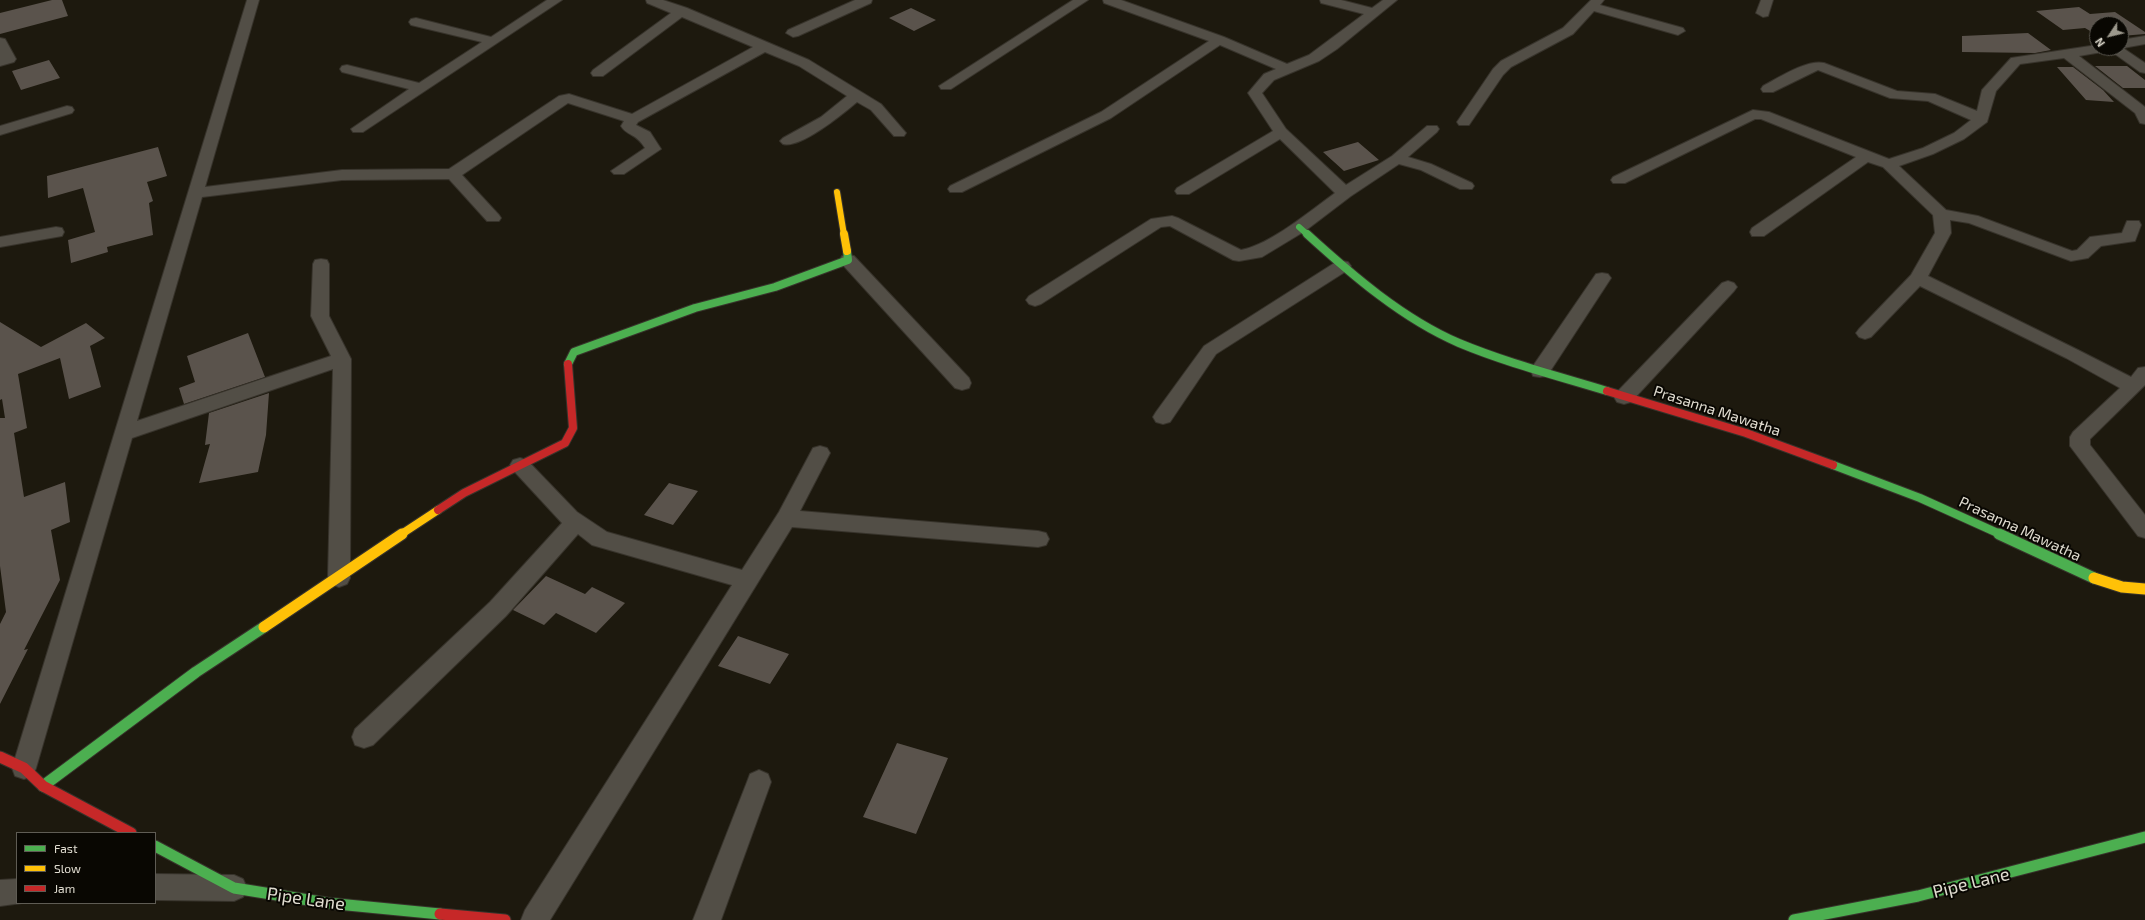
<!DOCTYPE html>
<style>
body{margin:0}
#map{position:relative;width:2145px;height:920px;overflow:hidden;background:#1d190e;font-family:"Exo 2",sans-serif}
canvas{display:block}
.legend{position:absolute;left:16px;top:832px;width:140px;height:72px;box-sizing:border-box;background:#090702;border:1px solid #5f5c54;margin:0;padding:5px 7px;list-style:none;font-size:12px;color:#e0dcd0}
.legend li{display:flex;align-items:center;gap:8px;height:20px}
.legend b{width:20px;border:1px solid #5f5c54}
.north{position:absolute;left:2089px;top:16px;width:40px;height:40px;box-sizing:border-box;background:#090702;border:1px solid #5f5c54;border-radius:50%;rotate:235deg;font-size:11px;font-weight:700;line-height:16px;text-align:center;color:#e0dcd0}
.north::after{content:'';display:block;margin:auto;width:14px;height:18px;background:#9c988c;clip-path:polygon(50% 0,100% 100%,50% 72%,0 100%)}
</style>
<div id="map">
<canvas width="2145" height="920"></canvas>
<ul class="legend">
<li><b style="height:5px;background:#4caf50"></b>Fast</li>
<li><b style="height:5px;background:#ffc107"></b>Slow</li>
<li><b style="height:5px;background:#c62828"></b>Jam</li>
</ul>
<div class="north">N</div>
</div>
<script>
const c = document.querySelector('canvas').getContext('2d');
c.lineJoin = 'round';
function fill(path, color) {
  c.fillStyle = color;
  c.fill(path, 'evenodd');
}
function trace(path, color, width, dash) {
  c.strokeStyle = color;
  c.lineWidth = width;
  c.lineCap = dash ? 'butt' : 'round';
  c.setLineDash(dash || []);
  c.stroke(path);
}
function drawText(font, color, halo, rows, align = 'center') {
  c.font = font + ' "Exo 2",sans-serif';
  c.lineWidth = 4;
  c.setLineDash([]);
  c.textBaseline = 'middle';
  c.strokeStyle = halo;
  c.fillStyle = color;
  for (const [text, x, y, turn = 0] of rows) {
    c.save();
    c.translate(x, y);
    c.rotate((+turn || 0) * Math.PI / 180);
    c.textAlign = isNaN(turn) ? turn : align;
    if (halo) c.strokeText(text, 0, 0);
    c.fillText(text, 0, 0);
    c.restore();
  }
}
fill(new Path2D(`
 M 52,0 L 62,0 L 68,16 L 0,34 L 0,13 Z
 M 2079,7 L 2090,14 L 2115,12 L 2145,32 L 2145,34 L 2121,36 L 2121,24 L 2097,24 L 2097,35 L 2085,28 L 2063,30 L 2036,11 Z
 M 911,8 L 936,20 L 914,31 L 889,18 Z
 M 2028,33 L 2051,50 L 2035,53 L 1962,52 L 1962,36 Z
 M 49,60 L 60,78 L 21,90 L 12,71 Z
 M 2095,66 L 2127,66 L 2145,80 L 2145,88 L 2123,88 Z
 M 2057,67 L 2073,67 L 2103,90 L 2114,102 L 2086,100 Z
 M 1358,142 L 1379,160 L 1344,171 L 1323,152 Z
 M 158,147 L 167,176 L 147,182 L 153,201 L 149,203 L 153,235 L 107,247 L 108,252 L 71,263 L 68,240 L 95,232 L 83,188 L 48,198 L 47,176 Z
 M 0,322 L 41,347 L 86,323 L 105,338 L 90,346 L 101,387 L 69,399 L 60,358 L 18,374 L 27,428 L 14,433 L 24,497 L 65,482 L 70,522 L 51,530 L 60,580 L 24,650 L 28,649 L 0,704 L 0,624 L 6,612 L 0,566 L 0,418 L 5,418 L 2,399 L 0,400 Z
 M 248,333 L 265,377 L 184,404 L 179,388 L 195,382 L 187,356 Z
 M 269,393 L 266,435 L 258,472 L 199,483 L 210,444 L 205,445 L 209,413 Z
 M 669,483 L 698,491 L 673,525 L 644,515 Z
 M 546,576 L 585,594 L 592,587 L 625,603 L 596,633 L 556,613 L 544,625 L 513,610 Z
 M 738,636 L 789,654 L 770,684 L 718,666 Z
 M 897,743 L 948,758 L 916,834 L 863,817 Z`), '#5a534c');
const street = new Path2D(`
 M 247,0 L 259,0 L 205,187 L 342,170 L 449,169 L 559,96 L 569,94 L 632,114 L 753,47 L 682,17 L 603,76 L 593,76 L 591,73 L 593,70 L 671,13 L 647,3 L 646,0 L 663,0 L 687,8 L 809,60 L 881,104 L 906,133 L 904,136 L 894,136 L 871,110 L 857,102 C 843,114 800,149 783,144 L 780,141 L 783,138 L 821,117 L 847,96 L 799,66 L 765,52 L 638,122 L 636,125 L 650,132 L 661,149 L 624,174 L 614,174 L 611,171 L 645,148 C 636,133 627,136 621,126 L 624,121 L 568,103 L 462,175 L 499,215 L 501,218 L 499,221 L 487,221 L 449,179 L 342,180 L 202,197 L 137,421 L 331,356 L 311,316 L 313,264 L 315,260 L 321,259 L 327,260 L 329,264 L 329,316 L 351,359 L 350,578 L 347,584 L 339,587 L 331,584 L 328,578 L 333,369 L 132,438 L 36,768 L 33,776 L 24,779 L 15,776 L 12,768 Z
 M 547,0 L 562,0 L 363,132 L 353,132 L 351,129 L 409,89 L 342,72 L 340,69 L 342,66 L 347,65 L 419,83 L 482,42 L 411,25 L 409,22 L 411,19 L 416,18 L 491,37 Z
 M 855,0 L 872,0 L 871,3 L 798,36 L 793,37 L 786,33 L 788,30 Z
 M 1073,0 L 1088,0 L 951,89 L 941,89 L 939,86 Z
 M 1103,0 L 1121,0 L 1224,37 L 1287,64 L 1309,55 L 1364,14 L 1321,3 L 1320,0 L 1341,0 L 1372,8 L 1383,0 L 1397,0 L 1337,49 L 1319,61 L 1274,80 L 1262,93 L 1286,129 L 1346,185 L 1392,156 L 1427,126 L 1437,126 L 1439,129 L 1437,132 L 1408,157 L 1431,164 L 1472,183 L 1474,186 L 1472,189 L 1460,189 L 1421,170 L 1399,164 L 1351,196 L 1305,231 L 1262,257 L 1239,261 L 1233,260 L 1170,226 L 1161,227 L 1041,304 L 1035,306 L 1029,304 L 1026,300 L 1029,296 L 1151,219 L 1172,216 L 1178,218 L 1241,250 C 1270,245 1311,210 1335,193 L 1280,139 L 1189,194 L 1177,194 L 1175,191 L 1177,188 L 1273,131 L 1248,93 L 1264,74 L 1276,69 L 1220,45 L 1111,118 L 962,192 L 950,192 L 948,189 L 950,186 L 1101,112 L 1209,41 L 1104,3 Z
 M 1591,0 L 1604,0 L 1600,5 L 1683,28 L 1685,31 L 1678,35 L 1594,11 L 1573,34 L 1511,67 L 1503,75 L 1469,125 L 1459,125 L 1457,122 L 1493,69 L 1501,61 L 1563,28 Z
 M 1761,0 L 1773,0 L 1768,16 L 1763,17 L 1756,13 Z
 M 2145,36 L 2145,44 L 2123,48 L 2145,63 L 2145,73 L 2140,72 L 2108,49 L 2102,52 L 2079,56 L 2145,107 L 2145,124 L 2140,123 L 2135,113 L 2064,58 L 2020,64 L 1996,91 L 1987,122 L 1964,139 L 1933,154 L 1899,166 L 1946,210 L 1978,216 L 2072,251 L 2077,250 L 2090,237 L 2122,233 L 2127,221 L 2139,221 L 2141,225 L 2135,241 L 2101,246 L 2088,258 L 2071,261 L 1969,223 L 1950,220 L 1951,233 L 1928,276 L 2078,350 L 2131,377 L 2138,368 L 2145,367 L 2145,385 L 2090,439 L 2090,445 L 2145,515 L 2145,538 L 2138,536 L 2070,446 L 2070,437 L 2073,432 L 2120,388 L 2066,358 L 1920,286 L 1871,337 L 1865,339 L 1859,337 L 1856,333 L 1859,329 L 1911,275 L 1935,233 L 1933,215 L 1883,167 L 1868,162 L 1764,236 L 1752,236 L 1750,232 L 1752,228 L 1856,157 L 1761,119 L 1755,119 L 1625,183 L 1613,183 L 1611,180 L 1613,177 L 1753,110 L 1769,112 L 1889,159 L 1923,148 L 1954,133 L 1971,120 L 1928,101 L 1890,98 L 1818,70 L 1773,92 L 1763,92 L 1761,89 L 1763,86 C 1778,78 1807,59 1824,63 L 1897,91 L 1935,94 L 1977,111 L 1982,90 L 2011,58 L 2097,45 L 2097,48 L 2121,48 L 2121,40 Z
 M 0,38 L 5,39 L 16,59 L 14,62 L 0,66 Z
 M 67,106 L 72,107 L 74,110 L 72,113 L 0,135 L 0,126 Z
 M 56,227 L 62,228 L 64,232 L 62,236 L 0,247 L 0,237 Z
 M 848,255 L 854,256 L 969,378 L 971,383 L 969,388 L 962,390 L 955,388 L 842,264 L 840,260 L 842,256 Z
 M 1342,261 L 1348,262 L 1351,266 L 1348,270 L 1216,354 L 1170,422 L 1163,424 L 1156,422 L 1153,417 L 1156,412 L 1204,346 L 1336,262 Z
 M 1602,273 L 1608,274 L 1611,278 L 1547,376 L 1540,377 L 1533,376 L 1531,371 L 1533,366 L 1596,274 Z
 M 1728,281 L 1734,283 L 1737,287 L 1734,291 L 1631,402 L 1624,404 L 1617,402 L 1614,397 L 1617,392 L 1722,283 Z
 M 820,446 L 827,448 L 830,453 L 800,511 L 1038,531 L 1046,533 L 1049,539 L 1046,545 L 1038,547 L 792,527 L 550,920 L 521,920 L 525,910 L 732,585 L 592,545 L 578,534 L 506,616 L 373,745 L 364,748 L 355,745 L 352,737 L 355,729 L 490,602 L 562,523 L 513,470 L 510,465 L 513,460 L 520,458 L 527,460 L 577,512 L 607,532 L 742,570 L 779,512 L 813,448 Z
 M 759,770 L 768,774 L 771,782 L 721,920 L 693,920 L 747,782 L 750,774 Z
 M 155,874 L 234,875 L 243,879 L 247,888 L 243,897 L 234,901 L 155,900 Z
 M 17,879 L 17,903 L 22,903 L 0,906 L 0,880 Z`);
const fastFar2 = new Path2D(`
 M 1299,227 L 1308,235`);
const fastFar1 = new Path2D(`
 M 1307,234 C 1352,275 1403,319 1459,343 C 1507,363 1558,376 1607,391
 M 568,364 L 574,352 L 695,308 L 775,287 L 848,260 L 847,251
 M 1833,465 L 1920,498 L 2002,535`);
const fast = new Path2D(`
 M 1999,534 L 2094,578
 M 43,786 L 196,672 L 264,627
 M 155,846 L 234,888 L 327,903 L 440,914
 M 1794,920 L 1918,896 L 2145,837`);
const slowFar2 = new Path2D(`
 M 837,192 L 844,235`);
const slowFar1 = new Path2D(`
 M 844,234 L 847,251
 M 400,535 L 438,510`);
const slow = new Path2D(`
 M 2094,578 L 2122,587 L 2145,589
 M 264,627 L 402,534`);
const jamFar1 = new Path2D(`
 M 1607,391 L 1746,433 L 1833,465
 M 438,510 L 464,493 L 565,443 L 573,428 L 568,364`);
const jam = new Path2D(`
 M 0,757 L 24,768 L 43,786 L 131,833
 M 440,914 L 505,920`);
trace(street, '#37332b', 2);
trace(fastFar2, '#37332b', 8);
trace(fastFar1, '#37332b', 10);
trace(fast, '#37332b', 13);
trace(slowFar2, '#37332b', 8);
trace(slowFar1, '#37332b', 10);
trace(slow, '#37332b', 13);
trace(jamFar1, '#37332b', 10);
trace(jam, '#37332b', 13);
fill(street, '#524e46');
trace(fastFar2, '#4caf50', 6);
trace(fastFar1, '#4caf50', 8);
trace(fast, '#4caf50', 11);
trace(slowFar2, '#ffc107', 6);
trace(slowFar1, '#ffc107', 8);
trace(slow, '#ffc107', 11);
trace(jamFar1, '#c62828', 8);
trace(jam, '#c62828', 11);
drawText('15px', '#e0dcd0', '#090702', [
 ["Prasanna Mawatha",1717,411,18],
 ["Prasanna Mawatha",2020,529,25]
]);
drawText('18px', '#e0dcd0', '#090702', [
 ["Pipe Lane",1971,883,-14],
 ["Pipe Lane",306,899,8]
]);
</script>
